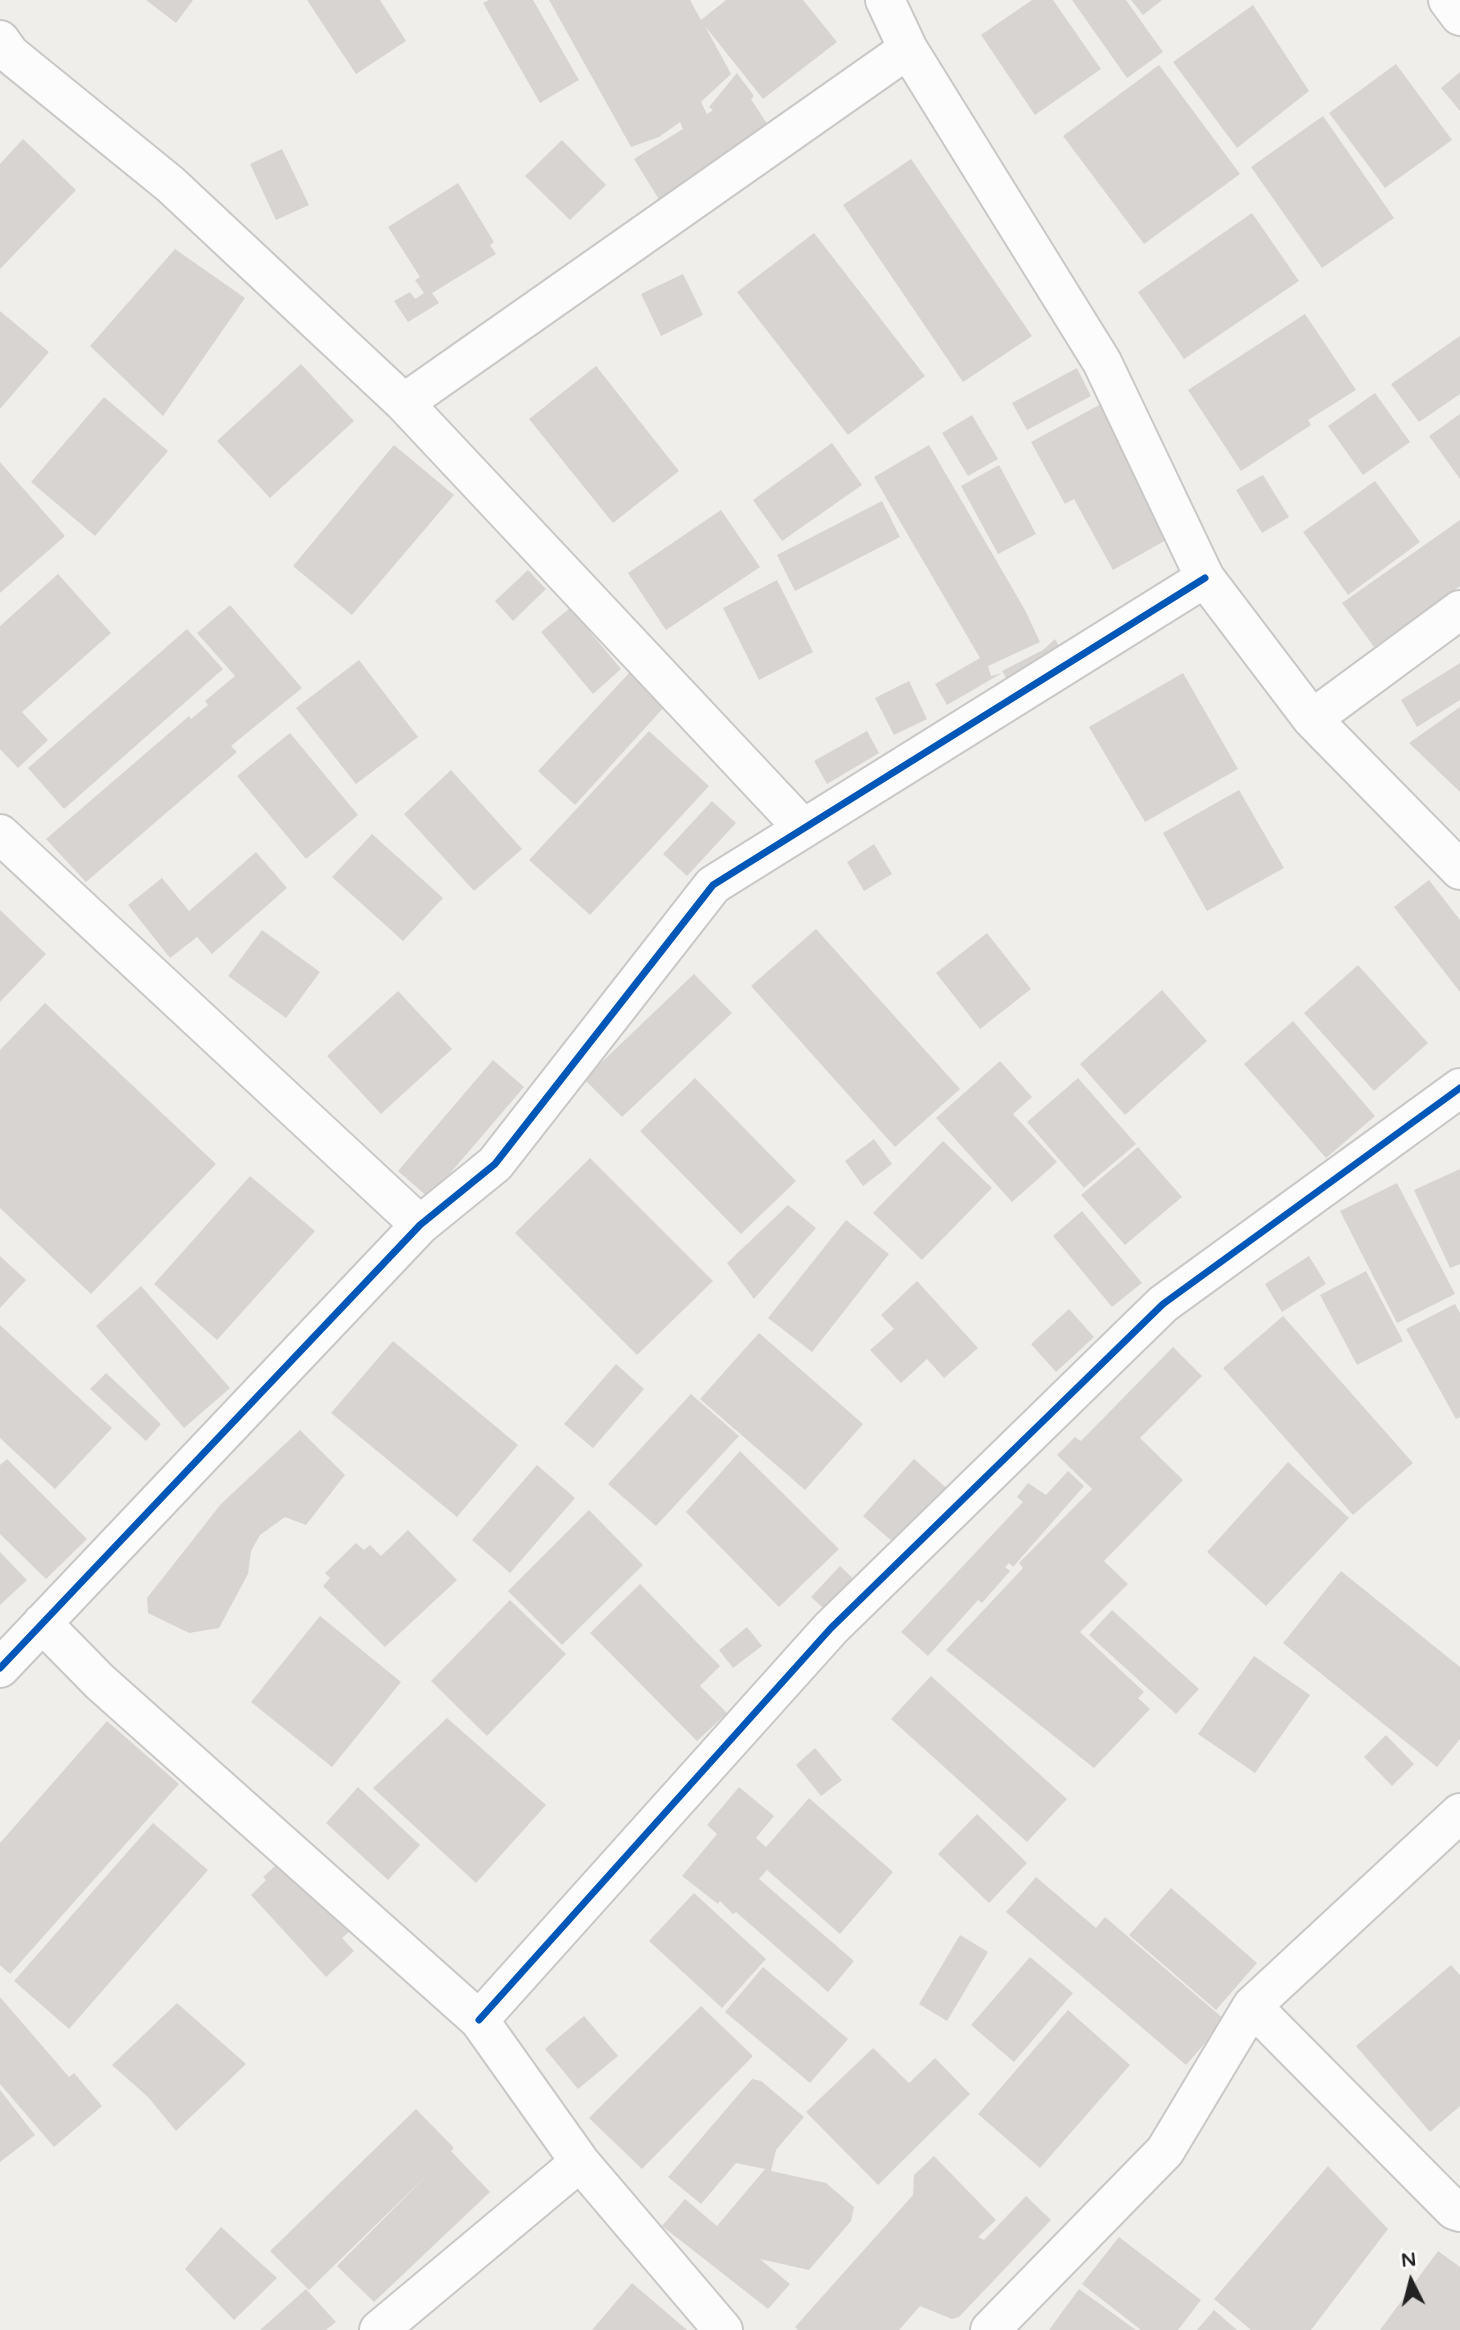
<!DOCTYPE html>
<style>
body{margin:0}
#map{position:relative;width:1460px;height:2330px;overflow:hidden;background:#f0eeeb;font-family:"Varela Round",sans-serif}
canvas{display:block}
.north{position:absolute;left:1376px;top:2246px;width:70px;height:70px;-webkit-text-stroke:5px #fff;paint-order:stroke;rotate:354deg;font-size:19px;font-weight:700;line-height:28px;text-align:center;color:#222}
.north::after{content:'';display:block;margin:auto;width:24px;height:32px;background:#222;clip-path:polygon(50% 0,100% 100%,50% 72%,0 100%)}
</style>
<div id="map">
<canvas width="1460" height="2330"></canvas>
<div class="north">N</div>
</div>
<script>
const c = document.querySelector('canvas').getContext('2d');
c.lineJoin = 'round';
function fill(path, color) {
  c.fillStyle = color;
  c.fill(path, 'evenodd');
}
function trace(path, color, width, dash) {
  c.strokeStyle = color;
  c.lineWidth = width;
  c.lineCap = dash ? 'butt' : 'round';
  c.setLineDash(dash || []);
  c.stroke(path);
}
fill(new Path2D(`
 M 146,0 L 193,0 L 176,23 Z
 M 307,0 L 380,0 L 406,41 L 356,74 Z
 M 489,0 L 533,0 L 579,80 L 540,103 L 483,3 Z
 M 549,0 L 690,0 L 701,20 L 726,0 L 803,0 L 837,42 L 763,99 L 705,26 L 731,74 L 701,102 L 707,114 L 713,110 L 709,107 L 737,73 L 754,96 L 751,99 L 775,136 L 663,206 L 634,159 L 683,129 L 680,122 L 659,137 L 631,147 Z
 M 1032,0 L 1053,0 L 1101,69 L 1035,115 L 981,35 Z
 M 1072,0 L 1126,0 L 1163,52 L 1127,78 Z
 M 1131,0 L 1162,0 L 1143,15 Z
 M 1253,5 L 1309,91 L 1237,148 L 1173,62 Z
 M 1396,64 L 1452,140 L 1385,188 L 1329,113 Z
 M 1159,65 L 1240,174 L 1144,244 L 1063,136 Z
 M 1460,72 L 1460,111 L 1441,88 Z
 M 1323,116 L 1394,218 L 1322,268 L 1251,167 Z
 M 23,139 L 76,190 L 0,269 L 0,164 Z
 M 562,140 L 606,185 L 570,220 L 525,176 Z
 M 282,149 L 309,205 L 276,220 L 250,164 Z
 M 911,159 L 1032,336 L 963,382 L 843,205 Z
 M 458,183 L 494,242 L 490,245 L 496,254 L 432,293 L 439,303 L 408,322 L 394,301 L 410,292 L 415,299 L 424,293 L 415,280 L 420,277 L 388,227 Z
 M 1252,213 L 1299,281 L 1184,359 L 1138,292 Z
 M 814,233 L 925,376 L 848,435 L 737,292 Z
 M 175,249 L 245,298 L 163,416 L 90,346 Z
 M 683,274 L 703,315 L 661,336 L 641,294 Z
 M 0,311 L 49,352 L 0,409 Z
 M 1305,314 L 1356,390 L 1308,420 L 1311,425 L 1241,471 L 1188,390 Z
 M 1460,336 L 1460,394 L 1419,422 L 1391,384 Z
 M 301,364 L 354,421 L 270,498 L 217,441 Z
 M 596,366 L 679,471 L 613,523 L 529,419 Z
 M 1077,368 L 1091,396 L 1027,430 L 1012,403 Z
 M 1375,393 L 1410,442 L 1363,475 L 1328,426 Z
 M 104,397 L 168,451 L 95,536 L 31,482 Z
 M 1101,404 L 1175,535 L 1113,570 L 1074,499 L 1065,504 L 1031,442 Z
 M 1460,414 L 1460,479 L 1429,436 Z
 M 972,415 L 998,459 L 968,476 L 942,433 Z
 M 832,443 L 862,485 L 782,541 L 753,500 Z
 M 394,445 L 454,495 L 352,615 L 293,566 Z
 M 929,445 L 1025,610 L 1040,642 L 988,666 L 991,676 L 1002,673 L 947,705 L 935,684 L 980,658 L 874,477 Z
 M 0,462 L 65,536 L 0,593 Z
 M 999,465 L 1036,534 L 998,554 L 961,486 Z
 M 1263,475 L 1289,517 L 1262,533 L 1236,490 Z
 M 1375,481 L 1420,542 L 1348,595 L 1303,532 Z
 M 882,501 L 900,537 L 795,591 L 777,555 Z
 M 721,510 L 760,567 L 666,630 L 628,573 Z
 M 1460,520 L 1460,586 L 1374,647 L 1342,603 Z
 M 528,570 L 546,589 L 513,621 L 495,601 Z
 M 58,574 L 111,633 L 22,712 L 48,740 L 18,768 L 0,749 L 0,626 Z
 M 777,580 L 813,652 L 759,680 L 723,608 Z
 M 577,602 L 594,622 L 586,627 L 621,669 L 593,694 L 541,632 Z
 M 230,605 L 302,688 L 231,746 L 237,752 L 86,882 L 46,839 L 189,716 L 191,719 L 208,705 L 205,701 L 235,676 L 197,633 Z
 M 187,629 L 223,669 L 64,809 L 28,768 Z
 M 1055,639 L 1066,658 L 1013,689 L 1002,671 L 1043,650 Z
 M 359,660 L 418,737 L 356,784 L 296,708 Z
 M 1460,663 L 1460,700 L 1417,727 L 1401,700 Z
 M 630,672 L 666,705 L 575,805 L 538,771 Z
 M 1183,673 L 1238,769 L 1145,822 L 1089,727 Z
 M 909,681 L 927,719 L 894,735 L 875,698 Z
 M 1460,707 L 1460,792 L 1409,743 Z
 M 649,731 L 709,786 L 590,915 L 529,860 Z
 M 867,731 L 879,753 L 827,784 L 814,761 Z
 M 290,733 L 358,815 L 306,859 L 237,776 Z
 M 451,770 L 522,849 L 474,891 L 404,814 Z
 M 1239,790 L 1284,868 L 1207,911 L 1163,833 Z
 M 712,801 L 736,823 L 687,876 L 663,854 Z
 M 372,834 L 443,898 L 403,941 L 332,877 Z
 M 874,844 L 892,874 L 864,891 L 847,862 Z
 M 256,852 L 287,888 L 212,954 L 197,937 L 170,958 L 128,905 L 162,878 L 189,911 Z
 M 1429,880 L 1460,920 L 1460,992 L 1394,907 Z
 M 0,910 L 46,954 L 0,1002 Z
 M 816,929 L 960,1089 L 895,1147 L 751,986 Z
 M 262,930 L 320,972 L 286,1018 L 228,976 Z
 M 987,933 L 1031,989 L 980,1029 L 936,973 Z
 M 1358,965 L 1428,1043 L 1374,1091 L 1304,1013 Z
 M 694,974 L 732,1013 L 622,1117 L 584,1079 Z
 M 1162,990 L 1207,1041 L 1125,1115 L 1080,1064 Z
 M 398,991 L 452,1049 L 381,1114 L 327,1056 Z
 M 45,1003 L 216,1164 L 91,1294 L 0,1208 L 0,1050 Z
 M 1293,1021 L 1375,1116 L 1326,1158 L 1244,1064 Z
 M 493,1060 L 524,1087 L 429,1198 L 398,1171 Z
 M 1000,1061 L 1032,1097 L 1013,1114 L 1057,1162 L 1012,1202 L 936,1118 Z
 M 695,1078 L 796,1181 L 741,1234 L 640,1131 Z
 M 1078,1078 L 1136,1144 L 1084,1188 L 1027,1122 Z
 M 874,1139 L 892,1164 L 863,1186 L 845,1161 Z
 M 943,1141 L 992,1188 L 922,1260 L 873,1213 Z
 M 1138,1147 L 1182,1197 L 1125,1245 L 1081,1195 Z
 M 590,1158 L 713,1281 L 637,1355 L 515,1233 Z
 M 1460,1169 L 1460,1264 L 1450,1268 L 1414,1190 Z
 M 250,1176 L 315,1231 L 217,1340 L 154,1284 Z
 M 1397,1183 L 1455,1294 L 1397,1323 L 1340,1211 Z
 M 788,1205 L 816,1228 L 754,1299 L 727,1263 Z
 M 1082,1211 L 1142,1283 L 1112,1307 L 1053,1236 Z
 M 846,1220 L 889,1254 L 812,1352 L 768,1318 Z
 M 0,1256 L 26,1280 L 0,1308 Z
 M 1309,1256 L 1326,1284 L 1282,1312 L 1265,1284 Z
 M 1366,1271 L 1403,1341 L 1357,1365 L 1320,1295 Z
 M 917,1281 L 978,1348 L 944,1378 L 927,1359 L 901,1383 L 870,1350 L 894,1329 L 881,1315 Z
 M 141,1286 L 230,1388 L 184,1428 L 96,1326 Z
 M 1455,1304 L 1460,1313 L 1460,1417 L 1456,1419 L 1406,1329 Z
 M 1069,1309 L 1094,1337 L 1056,1372 L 1031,1344 Z
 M 1283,1316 L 1413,1463 L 1353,1515 L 1223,1368 Z
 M 0,1325 L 112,1428 L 55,1489 L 0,1438 Z
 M 759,1333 L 863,1424 L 805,1490 L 700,1399 Z
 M 393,1341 L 518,1445 L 457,1517 L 331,1413 Z
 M 1173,1347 L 1202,1376 L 1140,1438 L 1183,1480 L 1104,1561 L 1128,1584 L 1080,1632 L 1144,1692 L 1138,1698 L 1150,1709 L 1094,1768 L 946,1650 L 1023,1568 L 1019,1563 L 1092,1489 L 1057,1455 L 1075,1437 L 1081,1441 Z
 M 616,1364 L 644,1389 L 593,1448 L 564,1424 Z
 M 106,1373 L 161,1424 L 146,1441 L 90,1389 Z
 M 691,1394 L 739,1436 L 656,1526 L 608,1484 Z
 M 300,1430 L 345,1475 L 306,1525 L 285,1517 L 260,1535 L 251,1551 L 248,1574 L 219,1628 L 189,1633 L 148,1613 L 147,1598 L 221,1504 Z
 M 740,1451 L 839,1549 L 779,1607 L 686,1512 Z
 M 7,1459 L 87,1539 L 46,1579 L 0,1534 L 0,1465 Z
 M 914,1459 L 951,1492 L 901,1549 L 863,1516 Z
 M 1288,1462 L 1349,1518 L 1266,1606 L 1207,1552 Z
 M 537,1465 L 575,1498 L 510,1573 L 472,1540 Z
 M 1068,1471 L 1084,1486 L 1013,1567 L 1009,1563 L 1005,1567 L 1010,1571 L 982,1603 L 978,1600 L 928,1656 L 901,1632 L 1023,1502 L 1017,1497 L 1028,1483 L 1046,1495 Z
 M 589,1510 L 643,1565 L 562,1645 L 508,1591 Z
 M 408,1530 L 457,1580 L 385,1647 L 323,1586 L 330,1578 L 325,1573 L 356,1543 L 364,1550 L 370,1545 L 381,1556 Z
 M 0,1552 L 27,1580 L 0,1605 Z
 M 840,1566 L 864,1589 L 835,1619 L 811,1597 Z
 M 1341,1571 L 1460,1667 L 1460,1739 L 1437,1767 L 1283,1643 Z
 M 640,1584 L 720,1666 L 700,1686 L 727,1713 L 697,1741 L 590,1633 Z
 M 510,1600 L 566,1654 L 487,1736 L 431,1681 Z
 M 1112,1610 L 1199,1689 L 1176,1714 L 1089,1635 Z
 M 320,1616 L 401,1682 L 332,1767 L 251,1702 Z
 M 747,1627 L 762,1646 L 733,1668 L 719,1650 Z
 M 1254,1656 L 1310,1695 L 1255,1773 L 1198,1734 Z
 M 931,1676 L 1067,1799 L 1027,1842 L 891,1719 Z
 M 447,1718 L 546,1805 L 476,1883 L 373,1788 Z
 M 107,1721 L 179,1784 L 10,1974 L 0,1965 L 0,1843 Z
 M 1386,1735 L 1414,1764 L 1392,1786 L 1364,1757 Z
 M 815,1748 L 842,1780 L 821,1796 L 796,1765 Z
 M 358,1787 L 420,1845 L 388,1880 L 326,1823 Z
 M 739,1787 L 774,1816 L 756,1838 L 766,1847 L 809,1798 L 893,1872 L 840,1934 L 767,1870 L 759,1879 L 854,1961 L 828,1992 L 736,1912 L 733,1914 L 720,1901 L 718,1904 L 682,1876 L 717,1834 L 707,1825 Z
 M 977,1814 L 1027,1863 L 989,1903 L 938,1854 Z
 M 153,1823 L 208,1870 L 69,2029 L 14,1981 Z
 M 285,1857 L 352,1929 L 342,1938 L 354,1951 L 326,1977 L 251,1895 L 266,1880 L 263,1877 Z
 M 1036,1877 L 1096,1928 L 1105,1917 L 1225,2020 L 1186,2065 L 1006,1912 Z
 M 1171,1888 L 1257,1963 L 1216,2010 L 1129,1935 Z
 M 694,1893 L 766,1959 L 722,2008 L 649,1941 Z
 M 960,1935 L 988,1952 L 947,2021 L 919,2004 Z
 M 1030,1957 L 1073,1993 L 1014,2062 L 971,2025 Z
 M 1451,1965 L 1460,1975 L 1460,2106 L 1430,2132 L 1356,2046 Z
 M 763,1967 L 848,2039 L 810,2083 L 725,2012 Z
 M 0,1997 L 69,2077 L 74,2073 L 102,2106 L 54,2147 L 0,2084 Z
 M 177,2003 L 246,2064 L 176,2131 L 148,2097 L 112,2065 Z
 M 701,2006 L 753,2056 L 642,2169 L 589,2118 Z
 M 1068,2010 L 1130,2065 L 1040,2168 L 978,2114 Z
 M 584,2016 L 618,2056 L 578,2089 L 545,2049 Z
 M 873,2048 L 909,2083 L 935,2058 L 970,2094 L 878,2185 L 806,2112 Z
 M 752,2079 L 761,2081 L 804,2117 L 776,2150 L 771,2171 L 826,2183 L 854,2207 L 851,2221 L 809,2270 L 760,2259 L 790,2284 L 768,2309 L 662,2226 L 685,2199 L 717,2226 L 765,2169 L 736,2163 L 701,2204 L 668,2177 Z
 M 0,2090 L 35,2135 L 0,2162 Z
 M 416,2109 L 454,2148 L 451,2151 L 490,2192 L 374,2302 L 337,2266 L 427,2175 L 309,2290 L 270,2251 Z
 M 934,2156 L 996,2220 L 978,2237 L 984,2240 L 1026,2196 L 1051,2220 L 959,2317 L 952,2319 L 920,2306 L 899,2330 L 798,2330 L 795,2327 L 913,2195 L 914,2175 Z
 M 1328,2166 L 1388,2229 L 1311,2330 L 1251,2330 L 1214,2299 Z
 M 221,2227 L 277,2278 L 234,2320 L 185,2269 Z
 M 1119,2237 L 1201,2300 L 1178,2330 L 1141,2330 L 1082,2284 Z
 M 1438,2251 L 1460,2267 L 1460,2330 L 1380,2330 Z
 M 632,2283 L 687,2330 L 592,2330 Z
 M 306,2289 L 336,2322 L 326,2330 L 260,2330 Z
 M 1079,2289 L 1136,2330 L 1049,2330 Z
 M 1214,2310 L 1237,2330 L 1197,2330 Z`), '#d7d4d2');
const street = new Path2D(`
 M 885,0 L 908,49 L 1102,362 L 1205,578 L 1312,719 L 1460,870
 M 1448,0 L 1460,16
 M 0,40 L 10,54 L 170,184 L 404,403 L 803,828
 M 404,403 L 908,49
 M 1312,719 L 1460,610
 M 0,834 L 420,1225
 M 42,1623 L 100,1682 L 479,2020 L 580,2162 L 723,2330
 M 0,1668 L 420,1225 L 495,1164 L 713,885 L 1205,578
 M 1252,2006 L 1454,2210 L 1460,2212
 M 479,2020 L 831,1628 L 1163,1304 L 1460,1088
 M 379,2330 L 580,2162
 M 990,2330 L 1165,2151 L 1252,2006 L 1460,1813`);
trace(street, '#c9c8c7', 42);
trace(street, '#fdfcfc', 38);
trace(new Path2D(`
 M 0,1668 L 420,1225 L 495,1164 L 713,885 L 1205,578
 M 479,2020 L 831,1628 L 1163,1304 L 1460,1088`), '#0057b8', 7);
</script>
